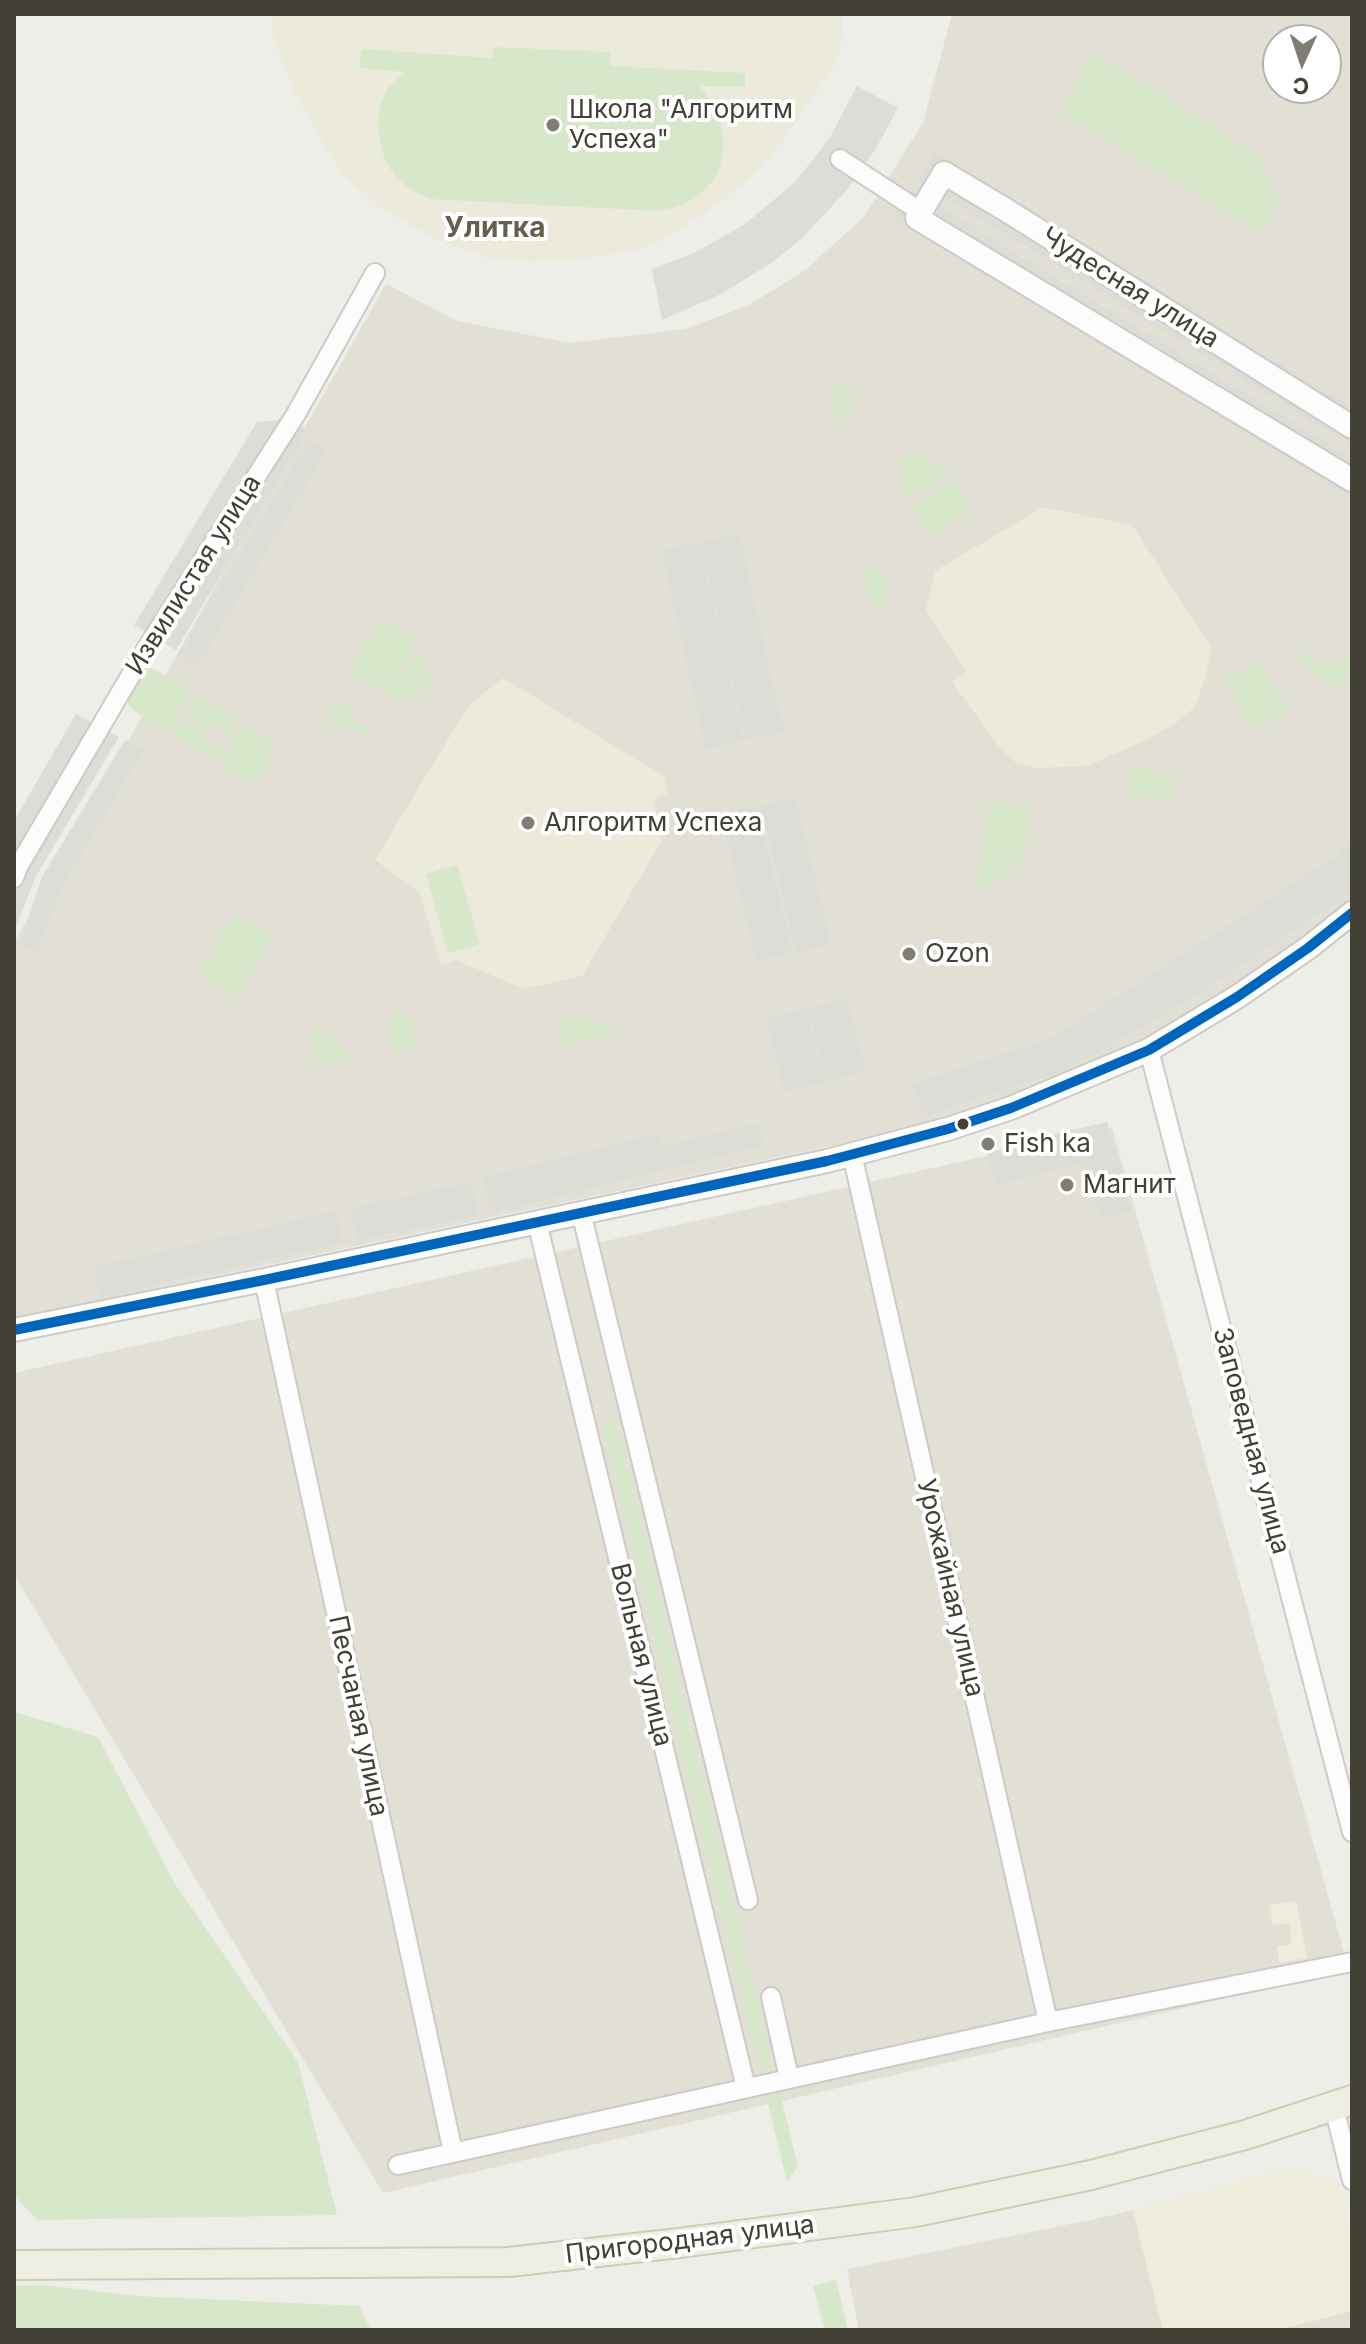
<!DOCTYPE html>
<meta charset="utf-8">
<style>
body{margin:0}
#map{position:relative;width:1366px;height:2344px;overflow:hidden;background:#eeeee8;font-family:Inter,sans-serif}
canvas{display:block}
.frame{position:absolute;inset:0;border:16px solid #434035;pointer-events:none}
.north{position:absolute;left:1262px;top:24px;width:80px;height:80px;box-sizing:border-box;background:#fff;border:2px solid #b4b3ae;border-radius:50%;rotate:183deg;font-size:22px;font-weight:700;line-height:32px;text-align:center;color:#434035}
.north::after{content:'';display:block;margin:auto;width:28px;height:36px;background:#7f7d74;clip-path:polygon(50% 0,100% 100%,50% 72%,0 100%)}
</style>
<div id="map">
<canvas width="1366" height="2344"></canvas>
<div class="frame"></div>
<div class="north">С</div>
</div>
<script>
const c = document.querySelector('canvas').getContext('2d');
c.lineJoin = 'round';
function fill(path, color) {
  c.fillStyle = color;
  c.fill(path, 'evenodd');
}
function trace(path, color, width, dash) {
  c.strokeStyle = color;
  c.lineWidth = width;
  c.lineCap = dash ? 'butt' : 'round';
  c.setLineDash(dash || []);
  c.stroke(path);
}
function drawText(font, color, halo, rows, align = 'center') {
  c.font = font + ' Inter,sans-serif';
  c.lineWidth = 8;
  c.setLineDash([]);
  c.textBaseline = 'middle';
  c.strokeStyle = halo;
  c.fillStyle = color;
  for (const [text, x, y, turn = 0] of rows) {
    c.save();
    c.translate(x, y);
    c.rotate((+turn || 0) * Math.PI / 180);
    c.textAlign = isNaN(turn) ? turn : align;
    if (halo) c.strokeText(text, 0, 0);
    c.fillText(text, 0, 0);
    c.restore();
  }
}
fill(new Path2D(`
 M 952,14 L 1352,14 L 1352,903 L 1186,1020 L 969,1117 L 14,1318 L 14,943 L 386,284 L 457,321 L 570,343 L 685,329 L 749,305 L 804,271 L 863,218 L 923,123 ZM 1278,40 L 1326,40 L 1326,88 L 1278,88 Z
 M 1112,1128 L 1349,1970 L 383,2193 L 14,1574 L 14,1373 Z
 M 1133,2210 L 1163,2330 L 859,2330 L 847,2269 L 1100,2218 Z
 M 1352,2311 L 1352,2330 L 1277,2330 Z`), '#e2e0d5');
fill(new Path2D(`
 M 1296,1901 L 1307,1958 L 1280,1963 L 1277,1947 L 1292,1944 L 1289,1923 L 1273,1925 L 1269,1905 Z
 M 1293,2168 L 1338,2183 L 1352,2233 L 1352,2311 L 1277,2330 L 1163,2330 L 1133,2210 Z`), '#f0ecdb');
fill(new Path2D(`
 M 273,14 L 842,14 L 842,25 L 841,45 L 834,66 L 782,142 L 756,174 L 700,217 L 657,242 L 637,250 L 574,260 L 531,262 L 488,258 L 433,238 L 380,207 L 346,177 L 328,151 L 292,88 L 271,29 Z
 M 1043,507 L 1132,525 L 1211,647 L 1206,676 L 1194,708 L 1173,725 L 1146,740 L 1087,766 L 1035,768 L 1015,762 L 1000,748 L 952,682 L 966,671 L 926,610 L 935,571 Z
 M 503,678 L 664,776 L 667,795 L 658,796 L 654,804 L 662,841 L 582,976 L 524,989 L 456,960 L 441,965 L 420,893 L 375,860 L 469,705 Z`), '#eceada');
fill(new Path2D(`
 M 493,47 L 611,52 L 610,66 L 745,73 L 745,87 L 699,86 C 743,134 727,203 657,211 L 430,199 C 394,183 377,161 379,120 C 379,110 381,99 388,90 C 392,83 399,78 405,72 L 359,68 L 362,49 L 492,58 Z
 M 1093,52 L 1257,155 L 1281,201 L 1262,233 L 1061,113 Z
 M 841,384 L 849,387 L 852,395 L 848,402 L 852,411 L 850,416 L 843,420 L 835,417 L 832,409 L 837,402 L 832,392 L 834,388 Z
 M 915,452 L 950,473 L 904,500 L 901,461 Z
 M 953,480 L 972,510 L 931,537 L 912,507 Z
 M 865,568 L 878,570 L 887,577 L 889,596 L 883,607 L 872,604 L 864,576 Z
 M 381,619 L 417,640 L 386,694 L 349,673 Z
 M 1308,653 L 1312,656 L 1314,661 L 1352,663 L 1352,672 L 1338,687 L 1334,687 L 1310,667 L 1304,667 L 1300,664 L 1299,659 L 1302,654 Z
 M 416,654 C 427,657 433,672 431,684 C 419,693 403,703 388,700 L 389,693 Z
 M 1258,661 L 1289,710 L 1256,730 L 1225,681 Z
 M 151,668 L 192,691 L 168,733 L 134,711 L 128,704 C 128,691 138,672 151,668 Z
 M 198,696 L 240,722 L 229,740 L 225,738 C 227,730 222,725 214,724 L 208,727 L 188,714 Z
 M 343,701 L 350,703 L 353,719 L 369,730 L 368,735 L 353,728 L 331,725 L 329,717 Z
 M 184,720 L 205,732 L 205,742 C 210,747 216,748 222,744 L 226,746 L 216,762 L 174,735 Z
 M 245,725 L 273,743 C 276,755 263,773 254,782 L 247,781 L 222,765 Z
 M 1140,767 L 1146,767 L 1157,774 L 1169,777 L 1175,785 L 1172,796 L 1163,801 L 1151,797 L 1141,798 L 1135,796 L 1131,792 L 1128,780 L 1134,770 Z
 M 991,801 L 1030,807 L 1022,866 L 982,861 Z
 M 980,862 L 1012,866 L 1012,874 L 976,893 Z
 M 457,865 L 480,944 L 448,953 L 426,874 Z
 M 235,914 L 273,937 L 237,997 L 199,975 Z
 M 401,1014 L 411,1019 L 416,1045 L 394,1050 L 389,1026 L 394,1016 Z
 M 573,1017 L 606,1024 L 612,1028 L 610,1035 L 563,1046 L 560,1035 L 568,1019 Z
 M 314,1027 L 345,1051 L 347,1053 L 345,1059 L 324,1066 L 317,1063 L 310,1033 Z
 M 615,1418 L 798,2166 L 787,2182 L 602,1423 Z
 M 14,1712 L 98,1737 L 175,1884 L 298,2062 L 337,2215 L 37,2220 L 14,2195 Z
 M 836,2280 L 848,2330 L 825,2330 L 813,2286 Z
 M 40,2285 L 137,2296 L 359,2306 L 371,2330 L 14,2330 L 14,2286 Z`), '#d6e8c9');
fill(new Path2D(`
 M 857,86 L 898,108 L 875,150 L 847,190 L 801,239 L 770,264 L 721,294 L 662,320 L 652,269 L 694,253 L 744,225 L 795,182 L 829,139 Z
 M 934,152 L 1352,407 L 1352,446 L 917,180 Z
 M 911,189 L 1352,458 L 1352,498 L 894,218 Z
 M 289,419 L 308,430 L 176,650 L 134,625 L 257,422 Z
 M 309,440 L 327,450 L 197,667 L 178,657 Z
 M 739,533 L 784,732 L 746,740 L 701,542 Z
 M 699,542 L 744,741 L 706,749 L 661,550 Z
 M 76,714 L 119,737 L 36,876 L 14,932 L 14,821 Z
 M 125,740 L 144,749 L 63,885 L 37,952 L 18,947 L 42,877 Z
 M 796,796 L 831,944 L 796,952 L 761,805 Z
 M 757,806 L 792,953 L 756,962 L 721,814 Z
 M 1352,838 L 1352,891 L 1189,1000 L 1100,1051 L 1055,1074 L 925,1117 L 912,1084 L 1052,1038 L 1335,857 Z
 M 848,998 L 866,1072 L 826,1082 L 808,1008 Z
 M 806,1009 L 824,1083 L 784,1092 L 766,1019 Z
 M 1107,1122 L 1131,1211 L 1100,1219 L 1084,1163 L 996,1185 L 987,1154 L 1020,1142 Z
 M 758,1123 L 764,1146 L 492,1213 L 483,1177 L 658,1133 L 662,1147 Z
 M 471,1182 L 478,1215 L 358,1241 L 350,1208 Z
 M 336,1211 L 343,1242 L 100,1298 L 93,1267 Z`), '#ddddd8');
const minor = new Path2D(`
 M 840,159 L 921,212
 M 14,878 L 18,867 L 145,651 L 296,414 L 375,273
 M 1149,1050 L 1352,1832
 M 852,1154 L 1048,2022
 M 581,1212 L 748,1900
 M 537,1222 L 746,2088
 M 264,1280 L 453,2152
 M 771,1997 L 789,2078
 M 1334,2107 L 1352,2180
 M 398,2165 L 1048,2022 L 1352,1962`);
const tertiary = new Path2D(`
 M 1352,427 L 1006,210 L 944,173 L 917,218 L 1352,480
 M 14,1330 L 264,1280 L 827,1161 L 948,1129 L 1011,1108 L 1149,1050 L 1237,997 L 1308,948 L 1352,913`);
const primary = new Path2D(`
 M 14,2265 L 509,2262 L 679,2243 L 916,2212 L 1091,2175 L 1245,2135 L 1352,2100`);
trace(minor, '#cccbc5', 22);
trace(tertiary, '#cccbc5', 26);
trace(primary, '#cfccb6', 32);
trace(minor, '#fcfcfc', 18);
trace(tertiary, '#fcfcfc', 22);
trace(primary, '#efeee3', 28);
trace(new Path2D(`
 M 14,1330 L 264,1280 L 827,1161 L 948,1129 L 1011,1108 L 1149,1050 L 1237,997 L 1308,948 L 1352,913`), '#0065bd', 10);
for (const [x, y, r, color] of [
 [553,125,8,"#7f7d74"],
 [528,823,8,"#7f7d74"],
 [909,954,8,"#7f7d74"],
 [963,1124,7,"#434035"],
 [988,1144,8,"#7f7d74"],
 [1067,1185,8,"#7f7d74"]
]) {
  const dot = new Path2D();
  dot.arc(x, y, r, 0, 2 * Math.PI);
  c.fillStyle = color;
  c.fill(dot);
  trace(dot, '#fff', 3);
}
drawText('26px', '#434035', '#fff', [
 ["Школа \"Алгоритм",569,110],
 ["Успеха\"",569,140],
 ["Алгоритм Успеха",544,823],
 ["Ozon",925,954],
 ["Fish ka",1004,1144],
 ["Магнит",1083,1185]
], 'left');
drawText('26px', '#434035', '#fff', [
 ["Чудесная улица",1130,288,32],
 ["Извилистая улица",194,575,-58],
 ["Заповедная улица",1251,1441,75],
 ["Урожайная улица",950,1588,77],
 ["Вольная улица",641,1655,76],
 ["Песчаная улица",358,1716,78],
 ["Пригородная улица",690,2240,-7]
]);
drawText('bold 28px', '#655f4d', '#fff', [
 ["Улитка",495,229]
]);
</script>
